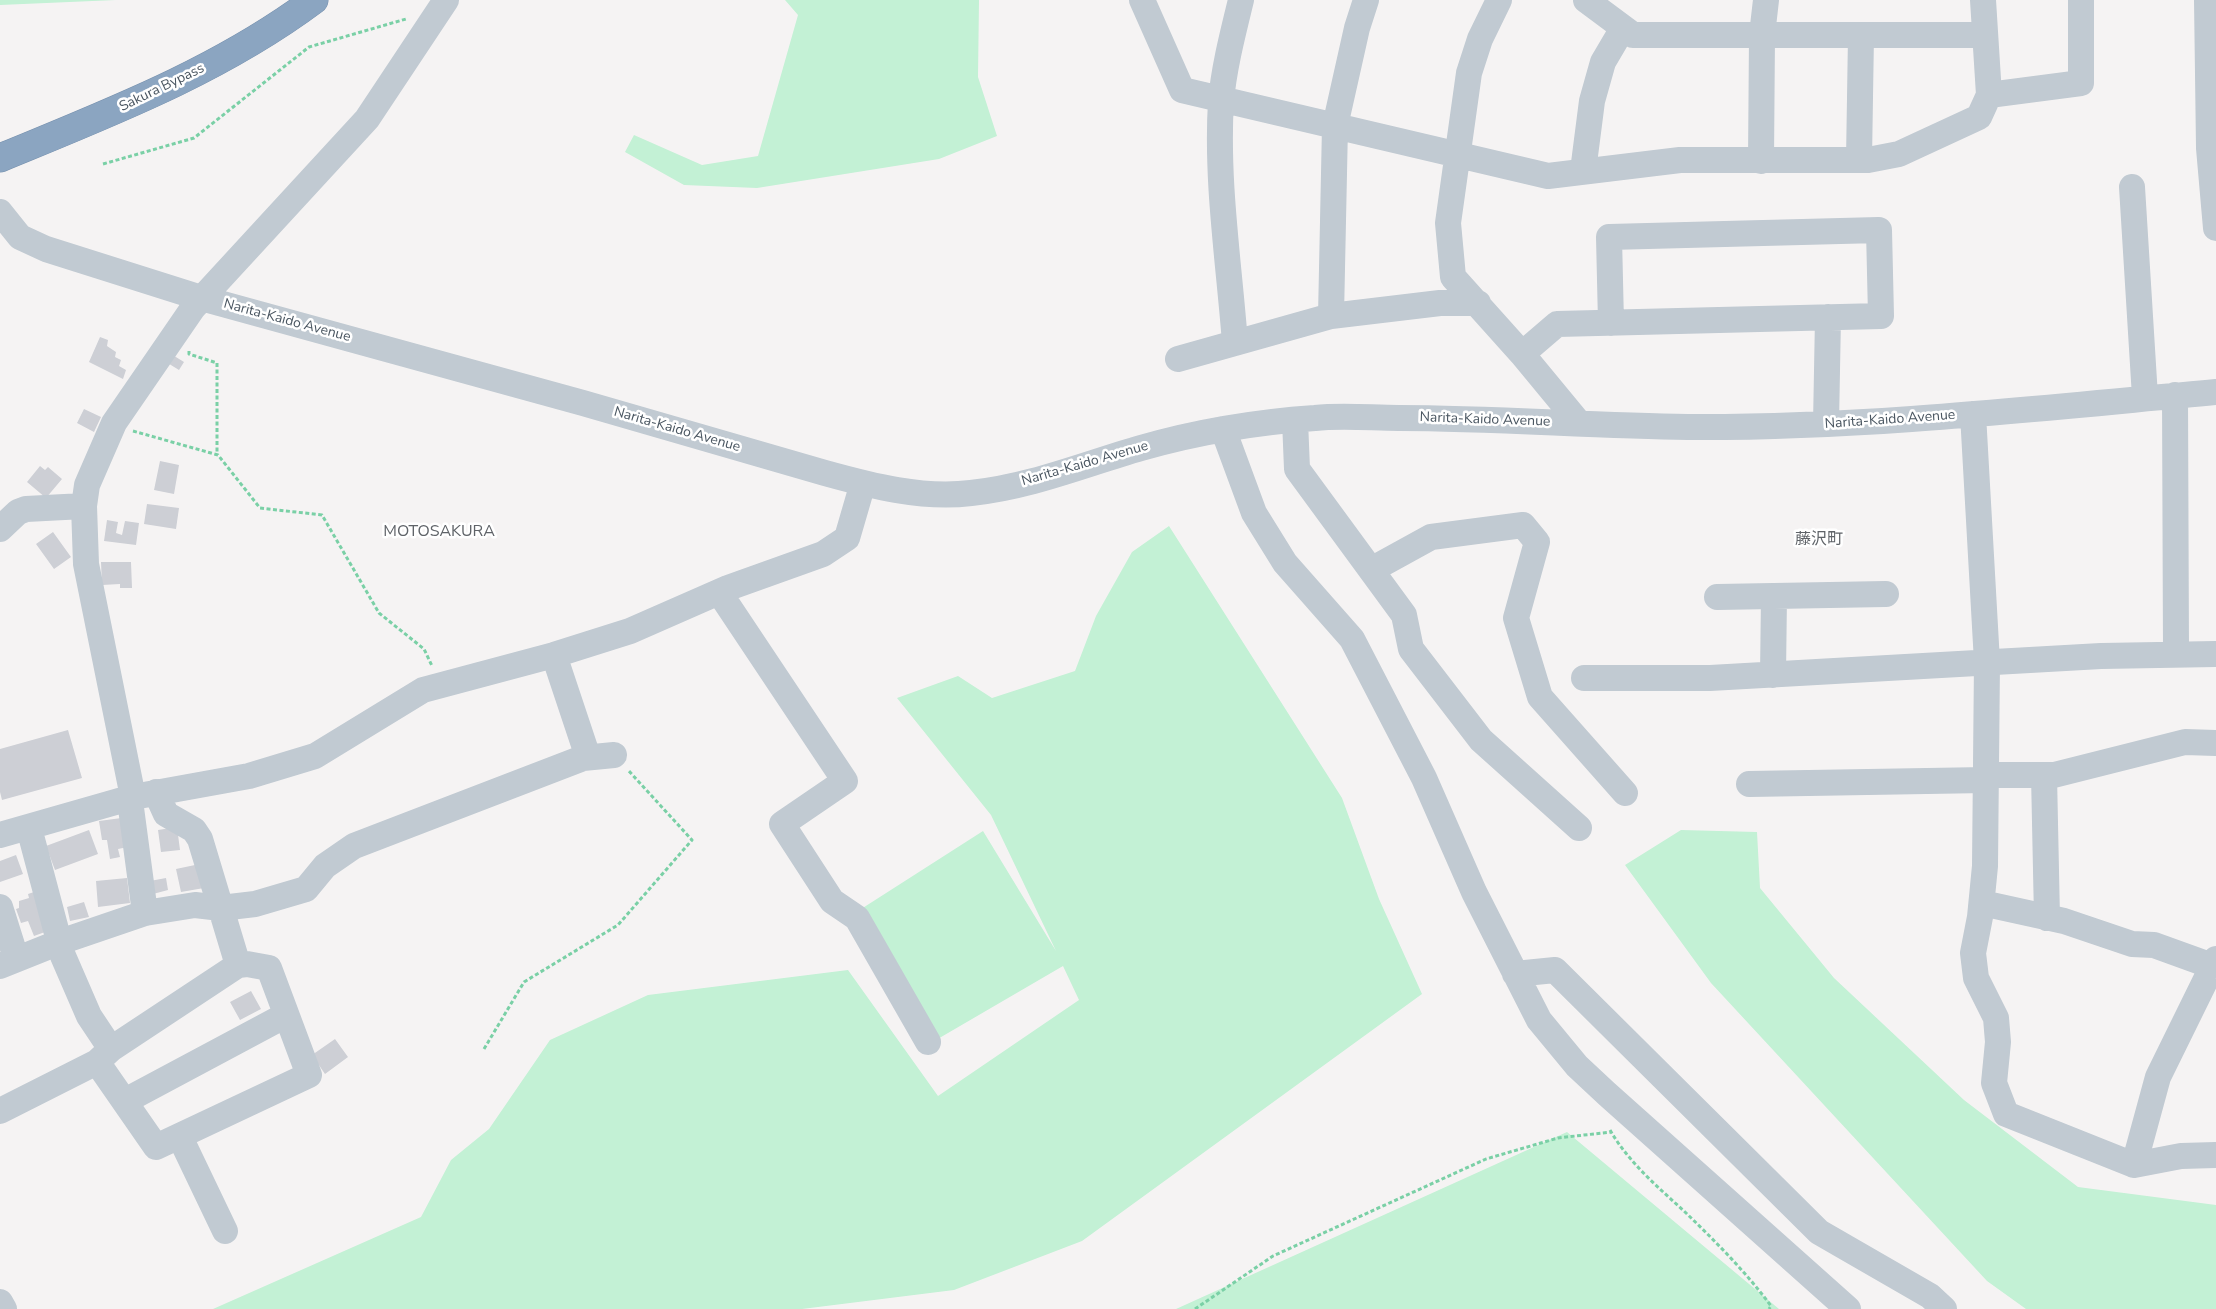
<!DOCTYPE html>
<meta charset="utf-8">
<style>
body{margin:0}
canvas{display:block;background:#f5f3f3}
</style>
<canvas width="2216" height="1309"></canvas>
<script>
const c = document.querySelector('canvas').getContext('2d');
c.lineJoin = 'round';
function fill(path, color) {
  c.fillStyle = color;
  c.fill(path, 'evenodd');
}
function trace(path, color, width, dash) {
  c.strokeStyle = color;
  c.lineWidth = width;
  c.lineCap = dash ? 'butt' : 'round';
  c.setLineDash(dash || []);
  c.stroke(path);
}
function drawText(font, color, halo, rows, align = 'center') {
  c.font = font + ' "Nunito Sans","Noto Sans JP",sans-serif';
  c.lineWidth = 5;
  c.setLineDash([]);
  c.textBaseline = 'middle';
  c.strokeStyle = halo;
  c.fillStyle = color;
  for (const [text, x, y, turn = 0] of rows) {
    c.save();
    c.translate(x, y);
    c.rotate((+turn || 0) * Math.PI / 180);
    c.textAlign = isNaN(turn) ? turn : align;
    if (halo) c.strokeText(text, 0, 0);
    c.fillText(text, 0, 0);
    c.restore();
  }
}
fill(new Path2D(`
 M 0,0 L 116,0 L 0,5 Z
 M 785,0 L 979,0 L 978,77 L 997,136 L 939,159 L 757,188 L 684,185 L 625,152 L 634,135 L 702,165 L 758,156 L 798,15 Z
 M 1169,526 L 1342,798 L 1379,899 L 1422,994 L 1082,1241 L 954,1290 L 802,1309 L 213,1309 L 421,1217 L 451,1160 L 489,1129 L 550,1040 L 648,995 L 848,970 L 938,1096 L 1079,1000 L 1063,966 L 936,1040 L 858,911 L 983,831 L 1056,951 L 991,815 L 897,698 L 958,676 L 992,698 L 1075,671 L 1096,616 L 1132,552 Z
 M 1681,830 L 1757,832 L 1760,888 L 1834,978 L 1964,1100 L 2078,1187 L 2216,1205 L 2216,1309 L 2026,1309 L 1987,1281 L 1711,983 L 1625,865 Z
 M 1567,1132 L 1779,1309 L 1176,1309 Z`), '#c3f1d5');
fill(new Path2D(`
 M 100,337 L 108,340 L 107,346 L 116,352 L 115,357 L 121,360 L 119,366 L 126,370 L 123,379 L 89,362 Z
 M 171,354 L 184,362 L 179,370 L 166,362 Z
 M 84,409 L 101,417 L 94,432 L 77,423 Z
 M 160,461 L 179,465 L 174,494 L 154,490 Z
 M 40,466 L 45,470 L 48,467 L 62,479 L 46,498 L 27,482 Z
 M 147,504 L 179,508 L 176,529 L 144,524 Z
 M 107,520 L 118,522 L 116,533 L 122,535 L 125,521 L 139,523 L 136,545 L 104,541 Z
 M 53,532 L 71,557 L 54,569 L 36,544 Z
 M 101,562 L 131,562 L 132,588 L 120,588 L 120,584 L 102,585 Z
 M 68,730 L 82,778 L 2,800 L 0,792 L 0,749 Z
 M 129,817 L 133,846 L 118,849 L 120,857 L 110,859 L 107,840 L 102,840 L 99,821 Z
 M 177,827 L 180,850 L 161,852 L 158,830 Z
 M 89,830 L 98,854 L 55,870 L 46,846 Z
 M 16,855 L 23,874 L 0,882 L 0,861 Z
 M 195,865 L 204,888 L 181,892 L 176,869 Z
 M 127,878 L 130,903 L 98,907 L 96,881 Z
 M 166,878 L 168,890 L 153,894 L 150,881 Z
 M 37,891 L 45,932 L 34,936 L 28,921 L 21,923 L 16,909 L 19,908 L 19,901 L 29,898 L 28,894 Z
 M 84,902 L 89,917 L 70,921 L 67,907 Z
 M 251,991 L 261,1009 L 240,1020 L 230,1002 Z
 M 335,1039 L 348,1057 L 325,1074 L 312,1055 Z`), '#cdcfd5');
const highway = new Path2D(`
 M 0,158 C 109,113 219,71 314,0`);
trace(highway, '#7690ad', 29);
trace(new Path2D(`
 M 103,164 L 194,138 L 309,47 L 406,19
 M 189,351 L 189,354 L 217,363 L 217,455
 M 133,431 L 218,455 L 260,508 L 322,515 L 379,613 L 424,649 L 432,666
 M 484,1049 L 524,982 L 618,925 L 692,840 L 628,770
 M 1610,1130 C 1629,1163 1658,1187 1685,1212 C 1715,1241 1746,1272 1771,1306 L 1769,1309
 M 1195,1309 L 1273,1256 L 1486,1159 L 1558,1138 L 1611,1132`), '#7ad0a6', 3, [4, 2.5]);
trace(new Path2D(`
 M 1142,0 L 1182,90 L 1548,176 L 1680,160 L 1868,160 L 1899,154 L 1979,117 L 1989,95
 M 1499,0 L 1480,39 L 1469,73 L 1448,223 L 1453,277 L 1522,354 L 1579,423
 M 1586,0 L 1633,35 L 1985,35
 M 1983,0 L 1989,95 L 2081,83 L 2081,0
 M 2207,0 L 2209,148 L 2216,228
 M 1859,160 L 1861,35
 M 1761,161 L 1762,35 L 1766,0
 M 1583,171 L 1592,101 L 1603,62 L 1623,28
 M 2132,187 L 2145,397
 M 0,212 L 20,237 L 46,249 L 201,298 L 583,403 L 825,473 C 872,486 922,499 971,493 C 1030,487 1085,464 1141,448 C 1197,432 1257,422 1315,418 C 1343,415 1372,418 1399,418 C 1496,418 1592,426 1688,427 C 1865,428 2041,408 2216,392
 M 1331,316 L 1335,126 L 1357,28 L 1366,0
 M 1235,343 C 1229,263 1216,181 1221,101 C 1224,67 1233,33 1241,0
 M 1522,354 L 1557,324 L 1881,316 L 1879,230 L 1609,237 L 1611,323
 M 1178,359 L 1331,316 L 1440,303 L 1478,303
 M 2175,395 L 2176,654
 M 1973,414 L 1987,662 L 1985,866 L 1980,917 L 1973,953 L 1976,978 L 1996,1018 L 1998,1042 L 1994,1083 L 2006,1114 L 2134,1165 L 2181,1156 L 2216,1155
 M 1295,420 L 1297,469 L 1404,615 L 1411,649 L 1481,740 L 1579,828
 M 1826,424 L 1828,317
 M 1223,429 L 1254,513 L 1285,563 L 1352,639 L 1424,778 L 1474,892 L 1539,1020 L 1577,1066 L 1607,1094 L 1848,1309
 M 0,529 L 18,512 L 26,509 L 84,506
 M 1371,570 L 1431,537 L 1523,525 L 1537,542 L 1516,618 L 1540,697 L 1625,793
 M 719,592 L 845,781 L 782,824 L 832,901 L 857,918 L 928,1042
 M 1717,597 L 1886,594
 M 554,655 L 588,757
 M 1773,675 L 1774,596
 M 1584,678 L 1710,678 L 2101,656 L 2216,654
 M 1986,775 L 2054,775 L 2185,742 L 2216,743
 M 2044,775 L 2047,918
 M 1749,784 L 1986,780
 M 156,792 L 166,814 L 194,830 L 200,839 L 238,965
 M 29,828 L 63,956 L 89,1016 L 111,1049
 M 0,835 L 133,797 L 249,776 L 315,756 L 423,690 L 554,655 L 630,631 L 728,588 L 823,554 L 847,538 L 863,483
 M 1982,903 L 2064,921 L 2132,944 L 2154,945 L 2212,966
 M 0,907 L 16,958
 M 145,913 L 131,808 L 133,797 L 86,564 L 84,506 L 87,485 L 114,423 L 193,308 L 367,119 L 446,0
 M 0,966 L 60,942 L 145,913 L 195,905 L 221,908 L 255,904 L 306,889 L 325,866 L 354,846 L 583,758 L 614,755
 M 1515,974 L 1555,970 L 1819,1232 L 1930,1296 L 1944,1309
 M 125,1101 L 286,1015
 M 0,1111 L 97,1062 L 111,1049 L 238,965 L 247,964 L 269,968 L 309,1075 L 156,1147 L 97,1062
 M 180,1137 L 225,1231
 M 2134,1165 L 2158,1077 L 2216,959
 M 0,1302 L 4,1309`), '#c1cad2', 26);
trace(highway, '#8ba5c1', 28);
drawText('14px', '#4a5661', '#fff', [
 ["Sakura Bypass",162,88,-26],
 ["Narita-Kaido Avenue",287,321,15],
 ["Narita-Kaido Avenue",1485,420,2],
 ["Narita-Kaido Avenue",1890,420,-4],
 ["Narita-Kaido Avenue",677,430,16],
 ["Narita-Kaido Avenue",1085,464,-16]
]);
drawText('16px', '#5f6368', '#fff', [
 ["MOTOSAKURA",439,532],
 ["藤沢町",1819,540]
]);
</script>
